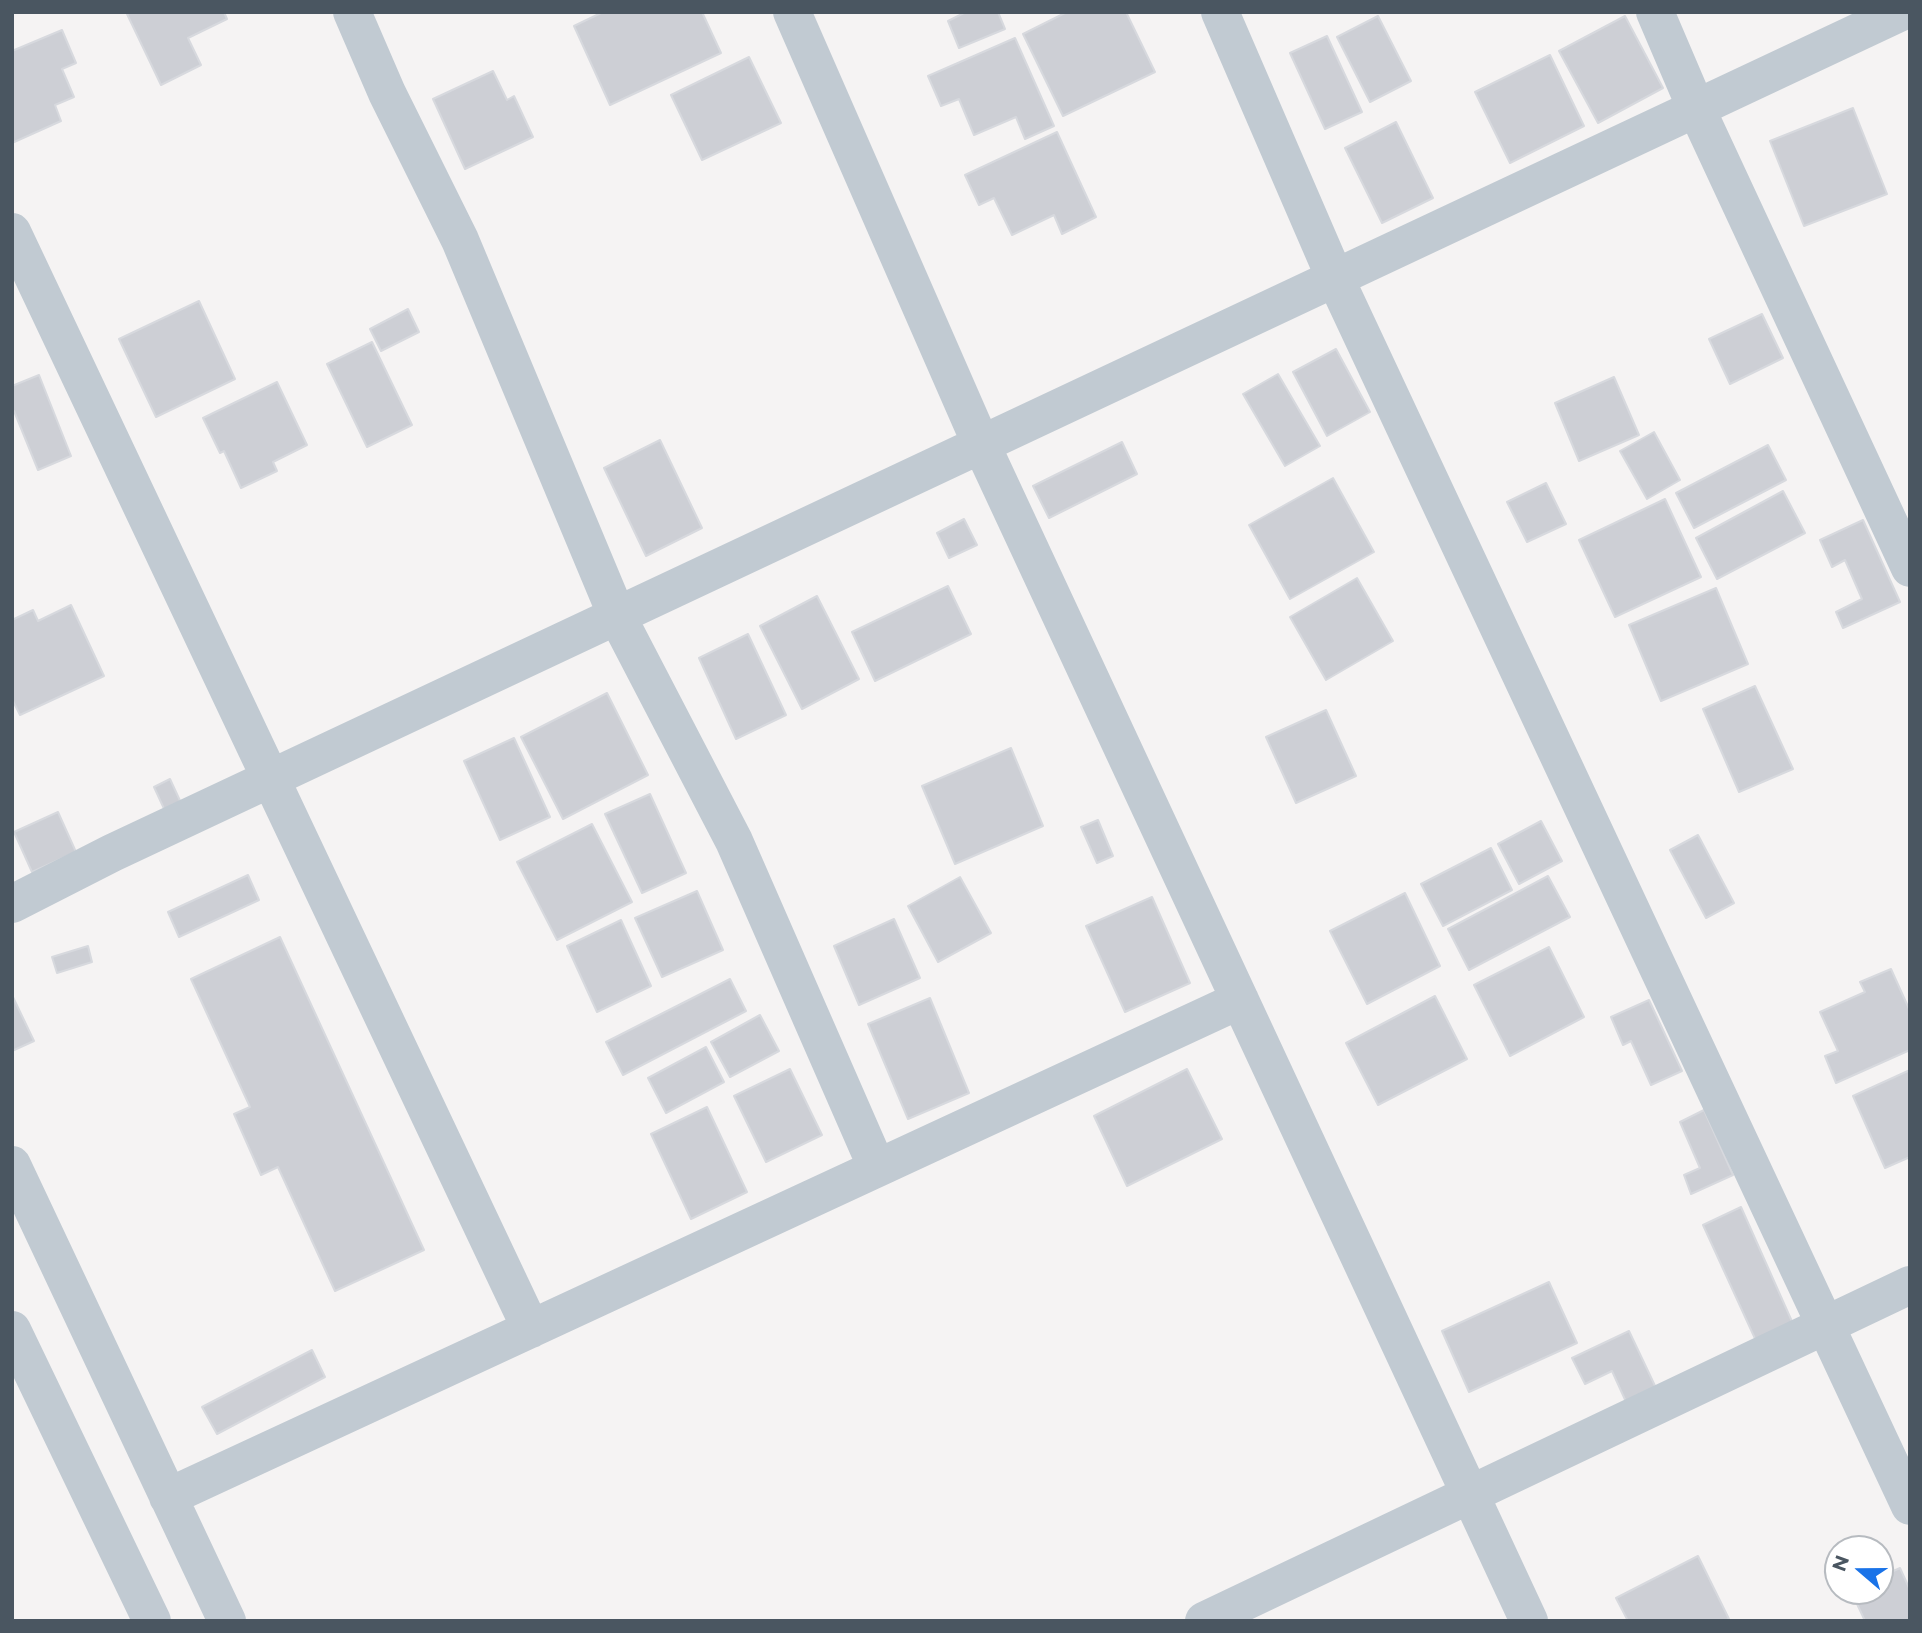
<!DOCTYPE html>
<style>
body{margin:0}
#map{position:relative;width:1922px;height:1633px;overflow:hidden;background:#f5f3f3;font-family:Montserrat,sans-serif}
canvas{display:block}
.frame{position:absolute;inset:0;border:14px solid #4a5661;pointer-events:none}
.north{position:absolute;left:1824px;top:1535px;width:70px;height:70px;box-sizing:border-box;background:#fff;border:2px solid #b7bbc0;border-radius:50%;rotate:290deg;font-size:19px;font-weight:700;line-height:28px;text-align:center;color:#4a5661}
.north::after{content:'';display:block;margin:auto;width:24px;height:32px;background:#1a73e8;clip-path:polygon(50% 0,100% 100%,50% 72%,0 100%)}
</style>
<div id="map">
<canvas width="1922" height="1633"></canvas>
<div class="frame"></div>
<div class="north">N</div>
</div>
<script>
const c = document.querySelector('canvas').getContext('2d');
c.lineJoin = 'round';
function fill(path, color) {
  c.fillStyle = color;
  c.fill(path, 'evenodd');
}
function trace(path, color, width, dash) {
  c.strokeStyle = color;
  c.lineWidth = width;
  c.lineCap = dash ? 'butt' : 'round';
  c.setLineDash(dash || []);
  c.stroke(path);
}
const building = new Path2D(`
 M 131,12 L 224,12 L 227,19 L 188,38 L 201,65 L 161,85 L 127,14 Z
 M 603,12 L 702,12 L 721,53 L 610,105 L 574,26 Z
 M 998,12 L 1005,29 L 959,48 L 948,21 L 966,12 Z
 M 1067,12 L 1126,12 L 1155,72 L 1063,116 L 1023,34 Z
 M 1378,16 L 1411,81 L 1370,102 L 1337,37 Z
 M 1625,16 L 1663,88 L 1598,123 L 1559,51 Z
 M 62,30 L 76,63 L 62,69 L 74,97 L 55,105 L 61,121 L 12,143 L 12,51 Z
 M 1327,36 L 1362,112 L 1325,129 L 1290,53 Z
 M 1015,38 L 1054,126 L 1025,139 L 1016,117 L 974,135 L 959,99 L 941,106 L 928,76 Z
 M 1550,55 L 1584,126 L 1510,163 L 1475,92 Z
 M 749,57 L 781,123 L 702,160 L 671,95 Z
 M 493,71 L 507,100 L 514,96 L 533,137 L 465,169 L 433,99 Z
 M 1853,108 L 1887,194 L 1804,226 L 1770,141 Z
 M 1396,122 L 1433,198 L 1382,223 L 1345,148 Z
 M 1057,132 L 1096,217 L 1062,234 L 1054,215 L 1012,235 L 994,198 L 979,205 L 965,175 Z
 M 199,301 L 235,379 L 156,417 L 119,339 Z
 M 408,309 L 419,332 L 381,351 L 370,329 Z
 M 1762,314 L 1783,358 L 1730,384 L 1709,339 Z
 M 372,342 L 412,425 L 367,447 L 327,364 Z
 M 1336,349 L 1370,412 L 1327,436 L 1293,372 Z
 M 1278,374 L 1320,446 L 1285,466 L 1243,394 Z
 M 39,375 L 71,456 L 38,470 L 14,411 L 12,411 L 12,386 Z
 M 1614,377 L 1639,435 L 1579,461 L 1555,403 Z
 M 277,382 L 307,445 L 273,462 L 277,471 L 241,488 L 224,451 L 220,453 L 203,418 Z
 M 1654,432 L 1680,480 L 1647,499 L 1620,451 Z
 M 660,440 L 702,528 L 646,556 L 604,468 Z
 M 1122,442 L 1137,474 L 1049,518 L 1033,486 Z
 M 1768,445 L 1786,480 L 1694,528 L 1676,493 Z
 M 1333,478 L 1374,552 L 1290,599 L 1249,525 Z
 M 1546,483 L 1566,524 L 1527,542 L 1507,502 Z
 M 1783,491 L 1805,533 L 1717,579 L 1696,538 Z
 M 1665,499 L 1701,577 L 1615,617 L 1579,540 Z
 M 964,519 L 977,545 L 949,558 L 937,533 Z
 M 1863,520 L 1900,602 L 1843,628 L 1836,612 L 1862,599 L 1845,560 L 1832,567 L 1820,540 Z
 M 1357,578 L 1393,641 L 1326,680 L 1290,617 Z
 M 948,586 L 971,634 L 875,681 L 852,632 Z
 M 1716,588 L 1748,664 L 1661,701 L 1629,625 Z
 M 817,596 L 859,679 L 802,709 L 760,626 Z
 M 71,605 L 104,676 L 20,715 L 12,699 L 12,620 L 33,610 L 38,621 Z
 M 748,634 L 786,715 L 736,739 L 699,658 Z
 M 1755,686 L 1793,769 L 1739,792 L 1703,709 Z
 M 607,693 L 648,775 L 563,819 L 521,737 Z
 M 1326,710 L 1356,776 L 1296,803 L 1266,737 Z
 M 514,738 L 550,817 L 500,840 L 464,761 Z
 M 1011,748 L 1043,826 L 955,864 L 922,786 Z
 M 170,779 L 182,805 L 166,813 L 154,787 Z
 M 650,794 L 686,873 L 642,893 L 605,814 Z
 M 58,812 L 76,852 L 32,872 L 14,832 Z
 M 1098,820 L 1113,856 L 1097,863 L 1081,827 Z
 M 1541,821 L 1562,861 L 1519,884 L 1498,844 Z
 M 592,824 L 632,902 L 557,940 L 517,862 Z
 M 1698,835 L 1734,903 L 1706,918 L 1670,850 Z
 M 1491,848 L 1512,890 L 1443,926 L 1421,884 Z
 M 248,875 L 259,900 L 179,937 L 168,912 Z
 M 1548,876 L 1570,917 L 1469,970 L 1448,929 Z
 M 960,877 L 991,933 L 938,962 L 908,906 Z
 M 697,891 L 723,950 L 662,977 L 635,918 Z
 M 1405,893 L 1440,966 L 1367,1004 L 1330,931 Z
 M 1152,897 L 1190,983 L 1125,1012 L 1086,926 Z
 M 894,919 L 920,978 L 859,1005 L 834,946 Z
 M 621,920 L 651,986 L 597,1012 L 567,946 Z
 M 280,937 L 424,1250 L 335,1291 L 278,1167 L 261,1175 L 234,1114 L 250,1107 L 191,979 Z
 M 88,946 L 92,962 L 57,973 L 52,957 Z
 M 1549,947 L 1584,1017 L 1510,1056 L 1474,985 Z
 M 1891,969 L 1910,1011 L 1910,1050 L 1836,1083 L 1825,1056 L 1838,1051 L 1820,1012 L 1865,992 L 1860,982 Z
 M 730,979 L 746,1011 L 623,1075 L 606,1042 Z
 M 12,995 L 34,1041 L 12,1051 Z
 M 1435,996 L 1467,1059 L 1378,1105 L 1346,1043 Z
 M 930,998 L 969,1093 L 908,1119 L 868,1024 Z
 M 1649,1000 L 1682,1071 L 1651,1085 L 1631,1041 L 1623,1045 L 1611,1017 Z
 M 760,1015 L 779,1051 L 730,1077 L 711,1042 Z
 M 706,1047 L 724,1082 L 666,1113 L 648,1078 Z
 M 790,1069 L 822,1135 L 766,1162 L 734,1096 Z
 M 1187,1069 L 1222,1139 L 1127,1186 L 1094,1116 Z
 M 1910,1070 L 1910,1157 L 1885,1168 L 1853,1096 Z
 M 707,1107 L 747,1192 L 691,1219 L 651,1134 Z
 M 1704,1110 L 1733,1175 L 1691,1194 L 1684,1175 L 1700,1168 L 1680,1122 Z
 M 1741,1207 L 1794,1326 L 1757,1343 L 1703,1225 Z
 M 1549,1282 L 1577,1343 L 1469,1392 L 1442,1331 Z
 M 1629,1331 L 1657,1390 L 1627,1404 L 1612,1371 L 1585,1384 L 1572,1358 Z
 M 312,1350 L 325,1377 L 217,1434 L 202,1407 Z
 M 1698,1556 L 1729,1619 L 1725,1621 L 1628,1621 L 1616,1598 Z
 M 1900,1568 L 1910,1590 L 1910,1621 L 1865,1621 L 1851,1591 L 1880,1591 L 1880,1577 Z`);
fill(building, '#cdcfd5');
trace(building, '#d7d9de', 2);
trace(new Path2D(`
 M 352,12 L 387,93 L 460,240 L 617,616 L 734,841 L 877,1168
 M 792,12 L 981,444 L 1529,1621
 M 1220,12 L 1335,278 L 1910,1506
 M 1655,12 L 1696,108 L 1910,568
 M 12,232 L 531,1329
 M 12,904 L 112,853 L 1901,12
 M 12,1165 L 227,1621
 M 12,1330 L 152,1621
 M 168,1497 L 1240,1000
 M 1204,1621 L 1910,1285`), '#c1cad2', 38);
</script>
